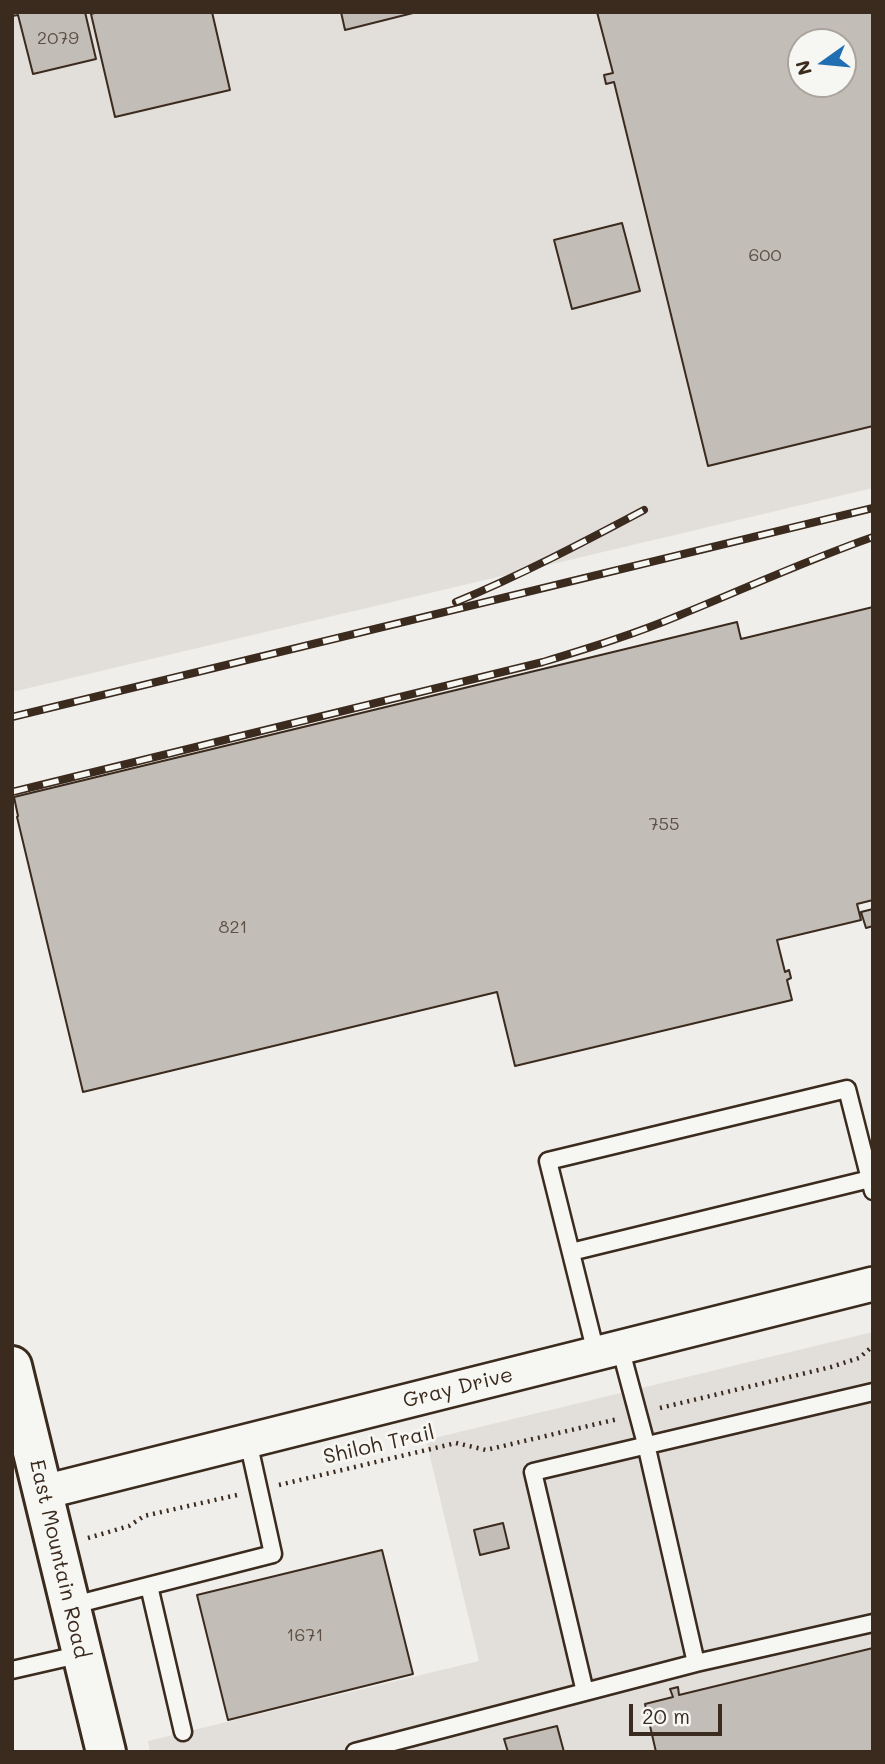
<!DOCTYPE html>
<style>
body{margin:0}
#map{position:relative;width:885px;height:1764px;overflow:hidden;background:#efeeea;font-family:Mali,sans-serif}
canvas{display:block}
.frame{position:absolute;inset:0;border:14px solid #3b2a1e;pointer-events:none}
.north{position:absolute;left:787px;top:28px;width:70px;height:70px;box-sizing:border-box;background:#f6f6f2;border:2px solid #aba49d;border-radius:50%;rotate:255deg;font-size:19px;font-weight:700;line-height:28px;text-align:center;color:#3b2a1e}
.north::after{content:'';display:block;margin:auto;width:24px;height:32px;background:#1f6fb2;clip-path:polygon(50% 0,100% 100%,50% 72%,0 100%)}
.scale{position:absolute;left:629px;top:1704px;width:93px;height:32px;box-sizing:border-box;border:4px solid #3b2a1e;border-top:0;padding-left:9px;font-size:21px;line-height:24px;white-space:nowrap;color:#3b2a1e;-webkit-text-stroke:5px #f6f6f2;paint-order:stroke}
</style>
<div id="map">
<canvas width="885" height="1764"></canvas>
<div class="frame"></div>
<div class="north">N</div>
<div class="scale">20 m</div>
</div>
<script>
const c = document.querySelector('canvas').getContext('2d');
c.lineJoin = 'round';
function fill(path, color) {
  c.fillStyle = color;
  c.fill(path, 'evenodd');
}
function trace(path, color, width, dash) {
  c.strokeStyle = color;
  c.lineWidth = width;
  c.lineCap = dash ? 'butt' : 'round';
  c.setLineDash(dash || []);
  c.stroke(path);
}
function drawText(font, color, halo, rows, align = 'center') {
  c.font = font + ' Mali,sans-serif';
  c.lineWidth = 6;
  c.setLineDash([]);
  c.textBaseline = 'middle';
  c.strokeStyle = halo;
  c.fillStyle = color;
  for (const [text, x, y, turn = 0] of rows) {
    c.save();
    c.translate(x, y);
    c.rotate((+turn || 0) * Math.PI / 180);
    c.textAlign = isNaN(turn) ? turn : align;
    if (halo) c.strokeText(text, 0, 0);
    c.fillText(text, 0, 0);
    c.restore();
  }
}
fill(new Path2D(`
 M 12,12 L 873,12 L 873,488 L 12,692 ZM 801,42 L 843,42 L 843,84 L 801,84 Z
 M 873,1332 L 873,1752 L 150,1752 L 148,1741 L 479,1661 L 426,1440 Z`), '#e2dfdb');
const building = new Path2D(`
 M 12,12 L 85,12 L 96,59 L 33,74 L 18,15 L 12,16 Z
 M 98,12 L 212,12 L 230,90 L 115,117 L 91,14 Z
 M 341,12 L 417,12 L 345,30 Z
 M 597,12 L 873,12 L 873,426 L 708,466 L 614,82 L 606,84 L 604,75 L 613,73 ZM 801,42 L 843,42 L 843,84 L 801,84 Z
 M 622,223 L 640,291 L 572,309 L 554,240 Z
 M 873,607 L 873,900 L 857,904 L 861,920 L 777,940 L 785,972 L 789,970 L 791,978 L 787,980 L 792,1000 L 515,1066 L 497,992 L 83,1092 L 17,817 L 18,816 L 14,797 L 737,622 L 741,639 Z
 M 873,909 L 873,926 L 866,928 L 861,912 Z
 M 503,1523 L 509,1548 L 480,1555 L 474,1530 Z
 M 382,1550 L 413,1674 L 228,1720 L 197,1595 Z
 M 873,1648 L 873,1752 L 656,1752 L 645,1704 L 673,1697 L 670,1689 L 678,1687 L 679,1695 Z
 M 557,1726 L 564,1752 L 508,1752 L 504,1739 Z`);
fill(building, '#c2bdb7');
trace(building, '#3b2a1e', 2);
const service = new Path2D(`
 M 571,1252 L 870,1179
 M 620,1347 L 646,1444 L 696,1663 L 873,1623
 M 596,1353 L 548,1161 L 847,1089 L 873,1191
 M 149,1586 L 183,1732
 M 70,1606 L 273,1554 L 248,1441
 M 12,1670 L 82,1654
 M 585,1692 L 533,1472 L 873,1392
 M 355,1752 L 696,1663`);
const minor = new Path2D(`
 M 44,1492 L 873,1284`);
const tertiary = new Path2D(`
 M 12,1366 L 106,1752`);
trace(service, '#3b2a1e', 21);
trace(minor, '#3b2a1e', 38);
trace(tertiary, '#3b2a1e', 44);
trace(new Path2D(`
 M 660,1408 L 831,1367 L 859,1358 L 873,1346
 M 279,1485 L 456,1443 L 486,1450 L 618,1419
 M 88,1538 L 129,1526 L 144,1516 L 237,1495`), '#3b2a1e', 4.5, [2, 5]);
trace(service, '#f6f6f2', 16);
trace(minor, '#f6f6f2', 33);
trace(tertiary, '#f6f6f2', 38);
const rail = new Path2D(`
 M 456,602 C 521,575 582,543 644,510
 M 12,717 L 873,508
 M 12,792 L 543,662 C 589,648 635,634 680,615 C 744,589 807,560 873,537`);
trace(rail, '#3b2a1e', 8);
trace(rail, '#f6f6f2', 5, [16]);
drawText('18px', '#5d4f44', null, [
 ["2079",58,38],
 ["600",765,255],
 ["755",664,824],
 ["821",233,927],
 ["1671",305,1635]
]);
drawText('21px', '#3b2a1e', '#f6f6f2', [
 ["Gray Drive",458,1388,-14],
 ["Shiloh Trail",379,1445,-13],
 ["East Mountain Road",59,1559,77]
]);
</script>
